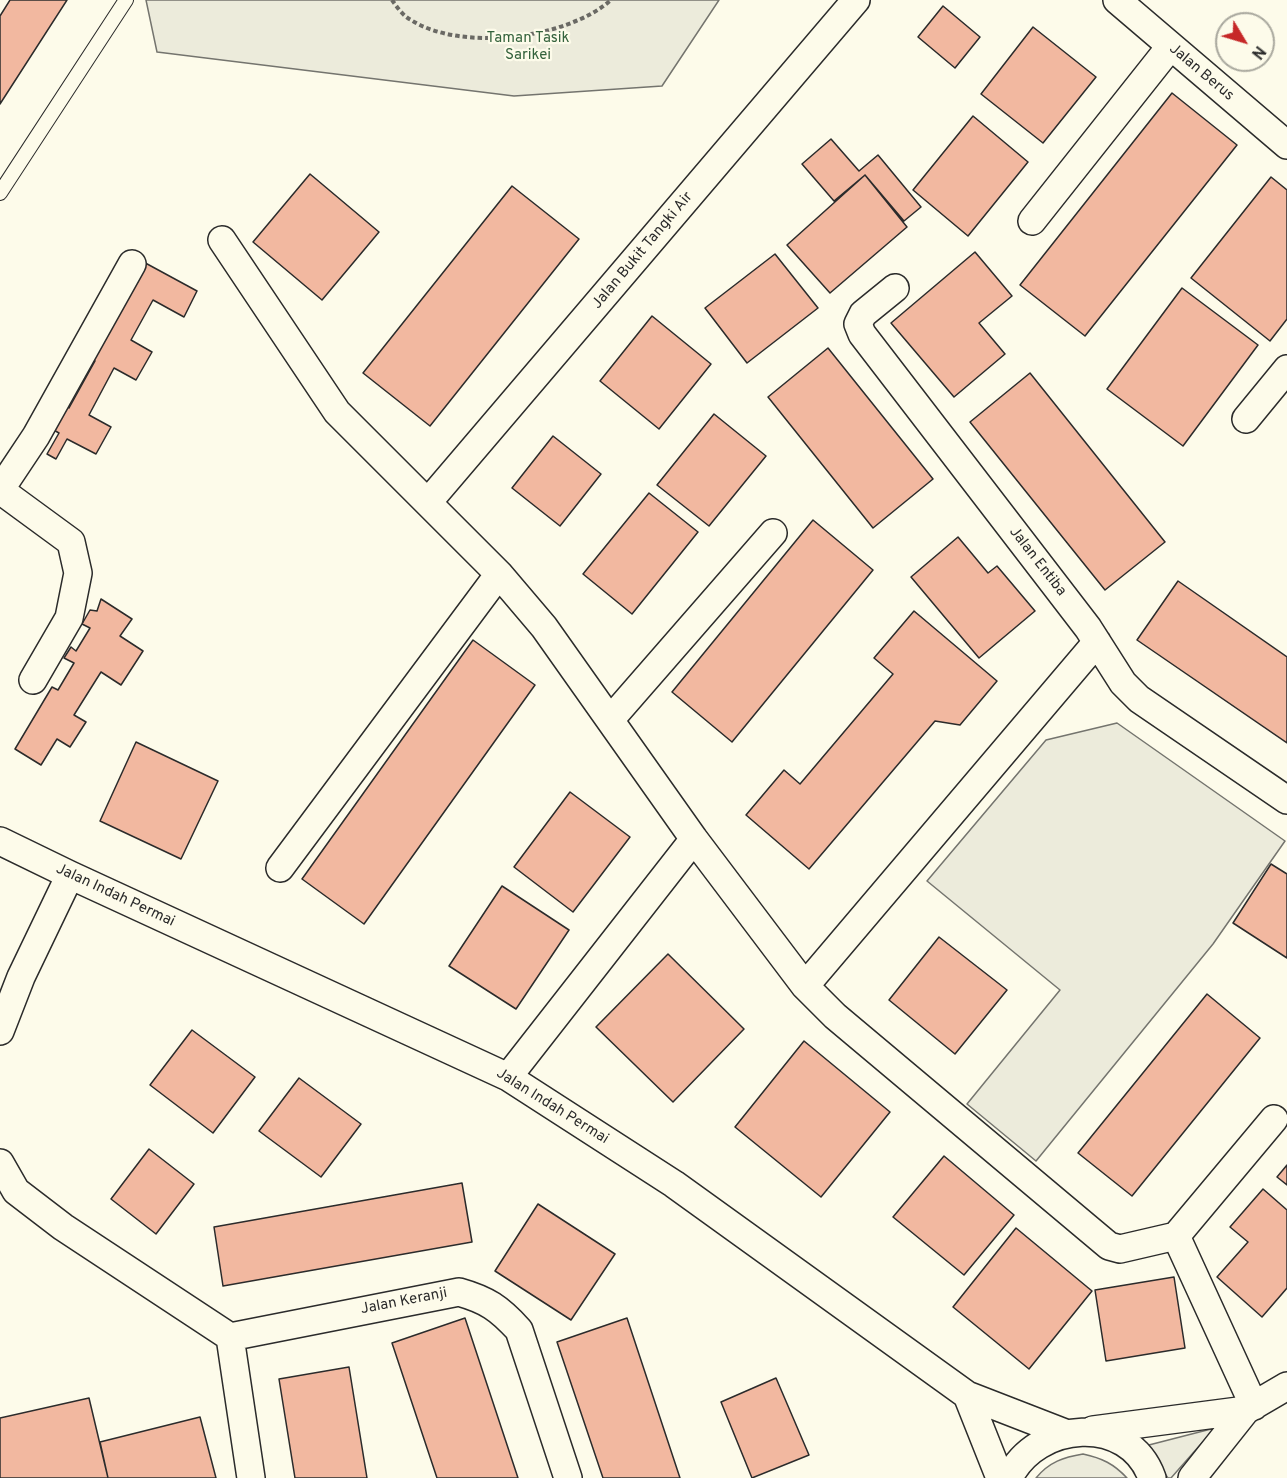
<!DOCTYPE html>
<style>
body{margin:0}
#map{position:relative;width:1287px;height:1478px;overflow:hidden;background:#fdfbea;font-family:Overpass,sans-serif}
canvas{display:block}
.north{position:absolute;left:1215px;top:12px;width:60px;height:60px;box-sizing:border-box;background:#fdfbea;border:2px solid #a9a89e;border-radius:50%;rotate:128deg;font-size:16px;font-weight:700;line-height:24px;text-align:center;color:#2b2b2b}
.north::after{content:'';display:block;margin:auto;width:21px;height:27px;background:#c62828;clip-path:polygon(50% 0,100% 100%,50% 72%,0 100%)}
</style>
<div id="map">
<canvas width="1287" height="1478"></canvas>
<div class="north">N</div>
</div>
<script>
const c = document.querySelector('canvas').getContext('2d');
c.lineJoin = 'round';
function fill(path, color) {
  c.fillStyle = color;
  c.fill(path, 'evenodd');
}
function trace(path, color, width, dash) {
  c.strokeStyle = color;
  c.lineWidth = width;
  c.lineCap = dash ? 'butt' : 'round';
  c.setLineDash(dash || []);
  c.stroke(path);
}
function drawText(font, color, halo, rows, align = 'center') {
  c.font = font + ' Overpass,sans-serif';
  c.lineWidth = 4.5;
  c.setLineDash([]);
  c.textBaseline = 'middle';
  c.strokeStyle = halo;
  c.fillStyle = color;
  for (const [text, x, y, turn = 0] of rows) {
    c.save();
    c.translate(x, y);
    c.rotate((+turn || 0) * Math.PI / 180);
    c.textAlign = isNaN(turn) ? turn : align;
    if (halo) c.strokeText(text, 0, 0);
    c.fillText(text, 0, 0);
    c.restore();
  }
}
const green = new Path2D(`
 M 146,0 L 719,0 L 662,86 L 514,96 L 157,52 Z
 M 1117,723 L 1285,841 L 1213,944 L 1036,1161 L 967,1104 L 1060,990 L 927,881 L 1046,740 Z
 M 1215,1428 L 1171,1478 L 1168,1478 L 1145,1446 Z
 M 1083,1454 C 1102,1458 1114,1464 1127,1478 L 1036,1478 C 1049,1462 1064,1457 1083,1454 Z`);
fill(green, '#ecebdb');
trace(green, '#74746e', 1.5);
const building = new Path2D(`
 M 10,0 L 67,0 L 0,104 L 0,16 Z
 M 943,6 L 980,37 L 955,68 L 918,37 Z
 M 1033,27 L 1096,77 L 1043,143 L 981,94 Z
 M 1172,93 L 1237,145 L 1085,336 L 1020,285 Z
 M 973,116 L 1028,162 L 968,236 L 913,190 Z
 M 831,139 L 859,171 L 878,155 L 921,207 L 904,221 L 865,175 L 834,201 L 802,164 Z
 M 310,174 L 379,232 L 322,300 L 253,242 Z
 M 865,175 L 907,227 L 830,293 L 787,245 Z
 M 1271,177 L 1287,190 L 1287,319 L 1270,341 L 1191,278 Z
 M 512,186 L 579,239 L 430,426 L 363,373 Z
 M 975,252 L 1012,296 L 979,323 L 1005,354 L 954,397 L 891,323 Z
 M 775,254 L 818,308 L 747,363 L 705,308 Z
 M 138,259 L 197,291 L 184,317 L 153,300 L 131,340 L 152,352 L 136,380 L 114,368 L 89,415 L 111,427 L 96,454 L 67,439 L 56,459 L 47,454 L 59,433 L 50,428 L 63,404 L 69,408 L 95,361 L 87,357 Z
 M 1182,288 L 1258,345 L 1183,446 L 1107,389 Z
 M 652,316 L 711,364 L 659,429 L 600,381 Z
 M 828,348 L 933,479 L 873,528 L 768,397 Z
 M 1030,373 L 1165,542 L 1105,590 L 970,422 Z
 M 714,414 L 766,456 L 709,526 L 657,485 Z
 M 553,436 L 601,474 L 560,526 L 512,488 Z
 M 649,493 L 698,532 L 632,614 L 583,574 Z
 M 813,520 L 873,570 L 732,742 L 672,692 Z
 M 958,537 L 988,573 L 997,566 L 1035,611 L 979,658 L 911,577 Z
 M 1178,581 L 1287,657 L 1287,743 L 1137,640 Z
 M 101,599 L 132,619 L 120,636 L 143,651 L 121,685 L 101,672 L 74,715 L 86,722 L 70,747 L 57,739 L 41,765 L 15,749 L 52,687 L 58,690 L 74,663 L 64,658 L 71,647 L 76,651 L 90,628 L 82,624 L 90,610 L 97,611 Z
 M 914,611 L 997,681 L 960,725 L 935,721 L 809,869 L 746,815 L 784,770 L 800,784 L 893,674 L 874,658 Z
 M 473,640 L 535,685 L 364,924 L 302,879 Z
 M 136,742 L 218,781 L 181,859 L 100,821 Z
 M 570,792 L 630,837 L 573,912 L 514,867 Z
 M 1271,864 L 1287,874 L 1287,958 L 1233,923 Z
 M 502,886 L 569,930 L 516,1009 L 449,966 Z
 M 939,937 L 1007,990 L 955,1054 L 889,1000 Z
 M 668,954 L 744,1029 L 673,1102 L 596,1027 Z
 M 1207,994 L 1260,1038 L 1132,1196 L 1078,1153 Z
 M 192,1030 L 255,1077 L 213,1133 L 150,1085 Z
 M 804,1041 L 890,1112 L 821,1197 L 735,1127 Z
 M 299,1078 L 361,1124 L 321,1177 L 259,1131 Z
 M 149,1149 L 194,1184 L 156,1234 L 111,1199 Z
 M 944,1156 L 1014,1215 L 964,1275 L 893,1217 Z
 M 1287,1165 L 1287,1185 L 1277,1177 Z
 M 462,1183 L 472,1242 L 223,1286 L 214,1227 Z
 M 1263,1189 L 1287,1210 L 1287,1288 L 1262,1317 L 1217,1277 L 1248,1242 L 1230,1227 Z
 M 538,1204 L 615,1254 L 571,1320 L 495,1271 Z
 M 1016,1228 L 1092,1291 L 1029,1369 L 953,1307 Z
 M 1174,1277 L 1185,1348 L 1106,1361 L 1095,1290 Z
 M 465,1318 L 518,1478 L 437,1478 L 392,1343 Z
 M 627,1318 L 680,1478 L 603,1478 L 557,1342 Z
 M 349,1367 L 367,1478 L 295,1478 L 279,1379 Z
 M 776,1378 L 809,1455 L 752,1478 L 721,1402 Z
 M 89,1398 L 108,1478 L 0,1478 L 0,1418 Z
 M 200,1417 L 216,1478 L 108,1478 L 100,1442 Z`);
fill(building, '#f2b8a0');
trace(building, '#2b2b2b', 1.5);
const service = new Path2D(`
 M 0,193 L 126,0`);
const minor = new Path2D(`
 M 1117,0 L 1287,145
 M 1032,221 L 1170,47
 M 222,240 L 337,412 L 499,574 L 544,627 L 694,839 L 805,986 L 835,1016 L 1109,1246 L 1120,1249 L 1176,1236 L 1274,1119
 M 895,288 L 863,314 L 858,324 L 862,334 L 1088,628 L 1123,683 L 1139,699 L 1287,800
 M 1246,419 L 1287,369
 M 0,490 L 36,436 L 132,264
 M 0,490 L 71,542 L 78,573 L 69,618 L 33,680
 M 429,501 L 856,0
 M 610,720 L 773,533
 M 0,841 L 70,875 L 508,1077 L 674,1184 L 967,1395 L 1065,1433
 M 280,868 L 499,574
 M 805,986 L 1097,642
 M 0,1031 L 21,977 L 70,875
 M 508,1077 L 694,839
 M 0,1163 L 16,1191 L 63,1227 L 230,1337 L 251,1478
 M 1176,1236 L 1254,1406
 M 230,1337 L 459,1292 C 487,1300 499,1308 519,1330 L 568,1478
 M 967,1395 L 1000,1478
 M 1093,1430 L 1246,1410
 M 1009,1478 C 1036,1421 1129,1413 1152,1478
 M 1192,1478 L 1246,1410 L 1287,1386`);
trace(service, '#2b2b2b', 16);
trace(minor, '#2b2b2b', 30);
trace(new Path2D(`
 M 392,0 C 397,7 403,16 411,20 C 461,52 567,39 611,0`), '#6a6964', 4, [4.5, 3]);
trace(service, '#fdfbea', 14);
trace(minor, '#fdfbea', 27);
drawText('15px', '#34623c', '#fdfbea', [
 ["Taman Tasik",528,39],
 ["Sarikei",528,56]
]);
drawText('15px', '#2b2b2b', '#fdfbea', [
 ["Jalan Berus",1201,73,40],
 ["Jalan Bukit Tangki Air",643,251,-50],
 ["Jalan Entiba",1037,562,52],
 ["Jalan Indah Permai",115,896,25],
 ["Jalan Indah Permai",552,1107,32],
 ["Jalan Keranji",404,1302,-11]
]);
</script>
